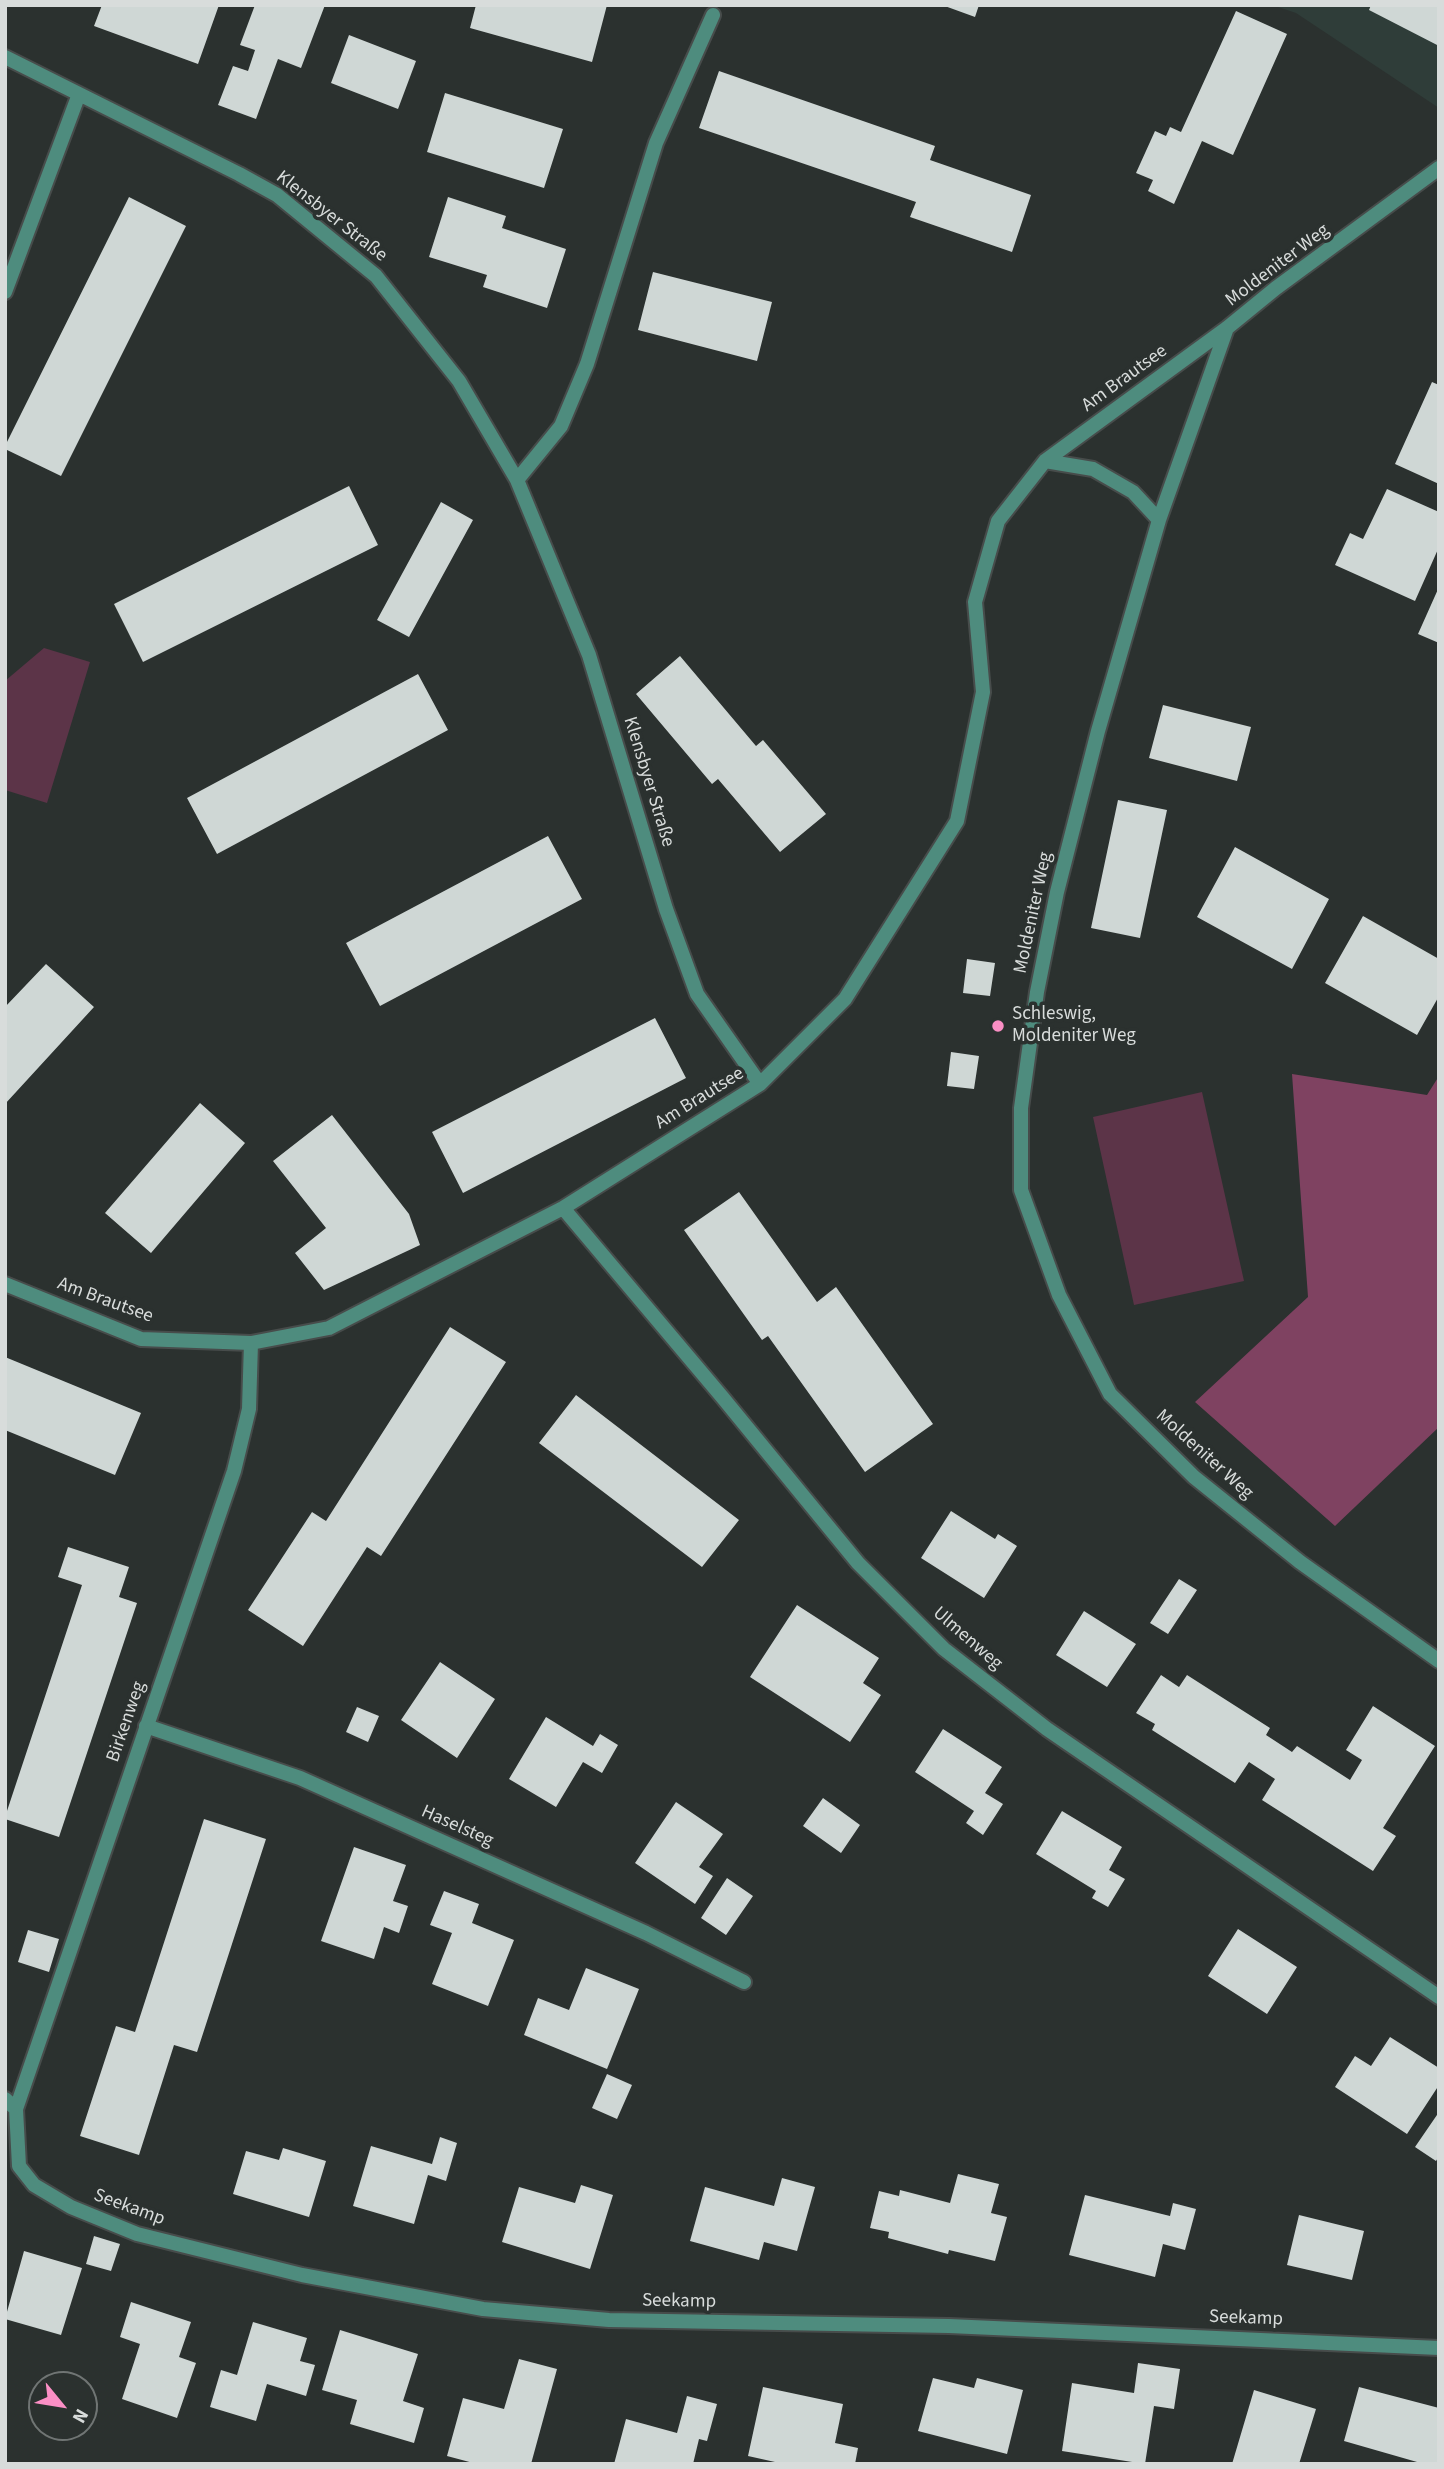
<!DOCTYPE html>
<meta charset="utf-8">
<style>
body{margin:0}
#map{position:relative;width:1444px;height:2469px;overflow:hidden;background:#2b312f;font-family:"Source Sans 3",sans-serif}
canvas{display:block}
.frame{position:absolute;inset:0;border:7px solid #d8dcdb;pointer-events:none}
.north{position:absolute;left:28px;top:2371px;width:70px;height:70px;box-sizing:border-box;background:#2b312f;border:2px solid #707574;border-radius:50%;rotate:120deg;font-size:19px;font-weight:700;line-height:28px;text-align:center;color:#d8dcdb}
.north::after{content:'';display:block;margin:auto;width:24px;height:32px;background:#fb8fc5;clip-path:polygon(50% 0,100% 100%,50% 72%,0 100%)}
</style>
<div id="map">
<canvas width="1444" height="2469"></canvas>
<div class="frame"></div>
<div class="north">N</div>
</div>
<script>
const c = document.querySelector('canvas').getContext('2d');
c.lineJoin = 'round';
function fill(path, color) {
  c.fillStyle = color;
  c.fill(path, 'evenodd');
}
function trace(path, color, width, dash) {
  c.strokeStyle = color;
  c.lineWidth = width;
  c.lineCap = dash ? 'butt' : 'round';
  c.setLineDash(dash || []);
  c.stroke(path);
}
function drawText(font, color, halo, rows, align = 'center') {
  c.font = font + ' "Source Sans 3",sans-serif';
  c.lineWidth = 7;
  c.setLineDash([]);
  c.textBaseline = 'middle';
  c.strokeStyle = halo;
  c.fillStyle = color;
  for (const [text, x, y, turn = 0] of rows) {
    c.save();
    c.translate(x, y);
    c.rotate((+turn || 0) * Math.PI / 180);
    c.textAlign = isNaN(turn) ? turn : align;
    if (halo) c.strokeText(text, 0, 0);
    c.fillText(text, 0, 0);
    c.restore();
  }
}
fill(new Path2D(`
 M 1272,5 L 1439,5 L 1439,108 L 1296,13 Z`), '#2f3d39');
fill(new Path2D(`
 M 44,648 L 90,662 L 47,803 L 5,790 L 5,681 Z
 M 1202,1092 L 1244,1281 L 1134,1305 L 1093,1117 Z`), '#5c3448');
fill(new Path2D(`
 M 1292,1074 L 1427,1095 L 1439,1076 L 1439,1427 L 1335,1526 L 1195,1402 L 1308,1297 Z`), '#7f4261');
fill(new Path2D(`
 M 102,5 L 219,5 L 198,64 L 94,26 Z
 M 255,5 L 325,5 L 301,68 L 278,59 L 256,119 L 218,105 L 233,66 L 248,71 L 255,50 L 240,45 Z
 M 476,5 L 607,5 L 592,62 L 470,28 Z
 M 942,5 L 979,5 L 975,17 Z
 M 1371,5 L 1439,5 L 1439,46 L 1369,10 Z
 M 1236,11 L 1287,34 L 1233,155 L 1202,141 L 1174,204 L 1148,191 L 1153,180 L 1136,173 L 1155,131 L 1166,136 L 1170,127 L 1181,132 Z
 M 349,35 L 416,61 L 398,109 L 331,83 Z
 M 719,71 L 935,146 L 930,160 L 1031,195 L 1012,252 L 910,217 L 916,202 L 699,128 Z
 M 445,93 L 563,129 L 544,188 L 427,152 Z
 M 129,197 L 186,226 L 61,476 L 5,449 L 5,446 Z
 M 448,197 L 506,216 L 502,228 L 566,249 L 547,308 L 483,287 L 487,275 L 429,257 Z
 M 653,272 L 772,302 L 757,361 L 638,330 Z
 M 1432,382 L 1439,385 L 1439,484 L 1395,464 Z
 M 349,486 L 378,545 L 143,662 L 114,604 Z
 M 1387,489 L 1439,512 L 1439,547 L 1415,601 L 1335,565 L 1350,533 L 1363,539 Z
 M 441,502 L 473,520 L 409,637 L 377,620 Z
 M 1439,587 L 1439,643 L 1418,634 Z
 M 680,656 L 756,746 L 763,740 L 826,814 L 780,852 L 718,779 L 712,784 L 636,694 Z
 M 418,674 L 448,730 L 217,854 L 187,798 Z
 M 1163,705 L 1251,727 L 1237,781 L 1149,758 Z
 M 1118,800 L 1167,810 L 1140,938 L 1091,928 Z
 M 548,836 L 582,899 L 380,1006 L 346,943 Z
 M 1235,847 L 1329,899 L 1292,969 L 1197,917 Z
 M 1363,916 L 1439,959 L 1439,996 L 1417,1035 L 1325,983 Z
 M 967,959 L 995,963 L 990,996 L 963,993 Z
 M 46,964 L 94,1007 L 5,1104 L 5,1007 Z
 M 655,1018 L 686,1078 L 463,1193 L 432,1132 Z
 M 951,1052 L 979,1056 L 974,1089 L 947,1086 Z
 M 200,1103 L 245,1143 L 151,1253 L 105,1213 Z
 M 332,1115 L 409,1214 L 420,1245 L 324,1290 L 295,1253 L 326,1228 L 273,1161 Z
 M 739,1192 L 817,1302 L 836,1287 L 933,1424 L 865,1472 L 768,1336 L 762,1340 L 684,1230 Z
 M 450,1327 L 506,1362 L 381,1556 L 367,1547 L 303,1646 L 248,1610 L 312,1512 L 326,1521 Z
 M 5,1357 L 141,1413 L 115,1475 L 5,1430 Z
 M 576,1395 L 739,1520 L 702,1567 L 539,1443 Z
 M 951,1511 L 995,1539 L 998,1534 L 1017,1546 L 984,1598 L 921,1558 Z
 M 68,1547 L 129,1567 L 119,1597 L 137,1603 L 59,1837 L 5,1819 L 5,1817 L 82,1585 L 58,1577 Z
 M 1179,1579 L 1197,1590 L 1168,1634 L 1150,1623 Z
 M 797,1605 L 879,1658 L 863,1683 L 881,1695 L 850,1742 L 750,1677 Z
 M 1084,1611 L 1136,1644 L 1107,1687 L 1056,1655 Z
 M 440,1662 L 495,1699 L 457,1758 L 401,1720 Z
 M 1161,1675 L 1179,1687 L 1187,1675 L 1270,1728 L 1266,1735 L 1292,1752 L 1297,1746 L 1350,1780 L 1362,1760 L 1346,1750 L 1373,1706 L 1435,1746 L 1383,1828 L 1396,1836 L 1373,1871 L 1262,1800 L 1275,1779 L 1249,1762 L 1235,1783 L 1152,1730 L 1155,1724 L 1136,1713 Z
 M 357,1707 L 379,1716 L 368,1742 L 346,1732 Z
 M 546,1717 L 593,1746 L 600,1734 L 618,1745 L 602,1773 L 583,1762 L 556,1807 L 509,1779 Z
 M 943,1729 L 1002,1767 L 985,1793 L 1003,1804 L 983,1835 L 966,1823 L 974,1811 L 915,1772 Z
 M 823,1798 L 860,1825 L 841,1853 L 803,1826 Z
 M 676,1802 L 723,1834 L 699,1867 L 713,1876 L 695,1904 L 635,1863 Z
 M 1062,1811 L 1122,1847 L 1109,1870 L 1125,1879 L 1108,1907 L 1092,1898 L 1096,1891 L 1036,1854 Z
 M 204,1819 L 266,1839 L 197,2052 L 174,2045 L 139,2155 L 80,2136 L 116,2026 L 135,2032 Z
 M 354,1847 L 406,1865 L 393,1901 L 408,1906 L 399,1933 L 384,1927 L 374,1959 L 321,1941 Z
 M 727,1878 L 753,1896 L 726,1935 L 701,1918 Z
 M 444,1891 L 479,1904 L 472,1923 L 514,1940 L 488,2006 L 432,1984 L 452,1933 L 430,1925 Z
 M 1238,1929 L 1297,1967 L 1267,2014 L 1208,1976 Z
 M 28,1930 L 59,1939 L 49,1972 L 18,1962 Z
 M 586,1968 L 639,1989 L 607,2069 L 524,2035 L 538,1998 L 569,2010 Z
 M 1390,2037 L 1439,2068 L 1439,2085 L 1407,2134 L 1335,2087 L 1355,2056 L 1371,2066 Z
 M 607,2074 L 632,2085 L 617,2119 L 592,2108 Z
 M 1439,2112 L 1439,2156 L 1436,2161 L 1415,2147 Z
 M 440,2137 L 457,2143 L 446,2181 L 428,2175 L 414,2224 L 353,2206 L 371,2146 L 432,2164 Z
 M 283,2148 L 326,2161 L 309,2217 L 233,2194 L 246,2151 L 279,2160 Z
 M 958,2174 L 999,2184 L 991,2213 L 1007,2217 L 995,2261 L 949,2250 L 948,2254 L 888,2238 L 889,2232 L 870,2228 L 879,2191 L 899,2196 L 900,2190 L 950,2203 Z
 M 782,2178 L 815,2187 L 797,2251 L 764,2242 L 759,2260 L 690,2241 L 705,2187 L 774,2206 Z
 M 581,2185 L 613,2195 L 590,2269 L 502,2242 L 519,2187 L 575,2203 Z
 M 1085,2195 L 1170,2216 L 1173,2203 L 1196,2209 L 1185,2250 L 1163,2244 L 1155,2277 L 1069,2255 Z
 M 1299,2215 L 1364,2231 L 1352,2280 L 1287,2265 Z
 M 94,2236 L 120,2244 L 111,2271 L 86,2264 Z
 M 24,2251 L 82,2268 L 61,2335 L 5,2319 Z
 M 131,2302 L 191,2322 L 179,2357 L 196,2363 L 177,2418 L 122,2399 L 140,2344 L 120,2337 Z
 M 253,2322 L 307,2338 L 300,2361 L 315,2365 L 306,2396 L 267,2384 L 256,2421 L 210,2407 L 221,2370 L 237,2375 Z
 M 340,2330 L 418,2354 L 403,2401 L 424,2408 L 414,2443 L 350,2424 L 357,2400 L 322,2390 Z
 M 519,2359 L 557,2369 L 531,2464 L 477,2464 L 447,2456 L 463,2398 L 504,2409 Z
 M 1138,2363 L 1180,2369 L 1174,2409 L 1154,2406 L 1145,2464 L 1062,2451 L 1072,2383 L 1134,2393 Z
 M 933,2378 L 974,2388 L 977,2378 L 1023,2390 L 1007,2454 L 918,2431 Z
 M 763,2387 L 843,2404 L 835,2443 L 858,2448 L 855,2464 L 784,2464 L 748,2456 Z
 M 1359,2387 L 1439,2408 L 1439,2464 L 1424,2464 L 1344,2441 Z
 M 1254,2390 L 1316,2409 L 1299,2464 L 1232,2464 Z
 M 687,2396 L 717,2404 L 707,2441 L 699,2439 L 693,2464 L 614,2464 L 626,2419 L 677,2433 Z`), '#cfd7d5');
const street = new Path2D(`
 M 5,57 L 239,174 L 277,195 L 376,276 L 459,381 L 517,480 L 589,655 L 666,909 L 697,994 L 760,1084
 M 5,292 L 79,94
 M 1227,328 L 1159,520 L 1098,731 L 1057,892 L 1037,992 L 1021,1108 L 1021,1190 L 1059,1295 L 1110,1394 L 1194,1477 L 1300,1562 L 1439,1661
 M 1045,461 L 1093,469 L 1133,492 L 1159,520
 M 517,480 L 561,426 L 587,364 L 656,143 L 713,15
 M 563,1208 L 723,1398 L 858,1563 L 944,1649 L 1047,1729 L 1439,1997
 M 5,1284 L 141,1339 L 251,1343 L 329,1328 L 563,1208 L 760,1084 L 845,999 L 957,821 L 983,692 L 975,602 L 998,521 L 1045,461 L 1227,328 L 1276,288 L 1439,168
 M 146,1726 L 300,1778 L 646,1933 L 744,1982
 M 5,2099 L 16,2109 L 19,2166 L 34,2185 L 71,2207 L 137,2234 L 302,2275 L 483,2309 L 609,2320 L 949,2326 L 1439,2348
 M 16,2109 L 234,1471 L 249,1409 L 251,1343`);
trace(street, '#474c4b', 18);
trace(street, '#4e8c7e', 14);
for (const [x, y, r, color] of [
 [998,1026,7,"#fb8fc5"]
]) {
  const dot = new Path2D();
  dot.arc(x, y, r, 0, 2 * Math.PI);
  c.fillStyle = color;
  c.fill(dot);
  trace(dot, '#2b312f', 2.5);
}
drawText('19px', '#d8dcdb', '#2b312f', [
 ["Klensbyer Straße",331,217,38],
 ["Moldeniter Weg",1278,266,-37],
 ["Am Brautsee",1125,379,-36],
 ["Klensbyer Straße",648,782,73],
 ["Moldeniter Weg",1034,913,-78],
 ["Am Brautsee",700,1099,-32],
 ["Am Brautsee",105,1301,20],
 ["Moldeniter Weg",1204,1455,42],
 ["Ulmenweg",967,1639,41],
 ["Birkenweg",127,1722,-71],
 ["Haselsteg",457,1827,24],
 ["Seekamp",129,2208,20],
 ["Seekamp",679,2302,1],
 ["Seekamp",1246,2319,2]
]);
drawText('19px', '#d8dcdb', '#2b312f', [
 ["Schleswig,",1012,1015],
 ["Moldeniter Weg",1012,1037]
], 'left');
</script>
